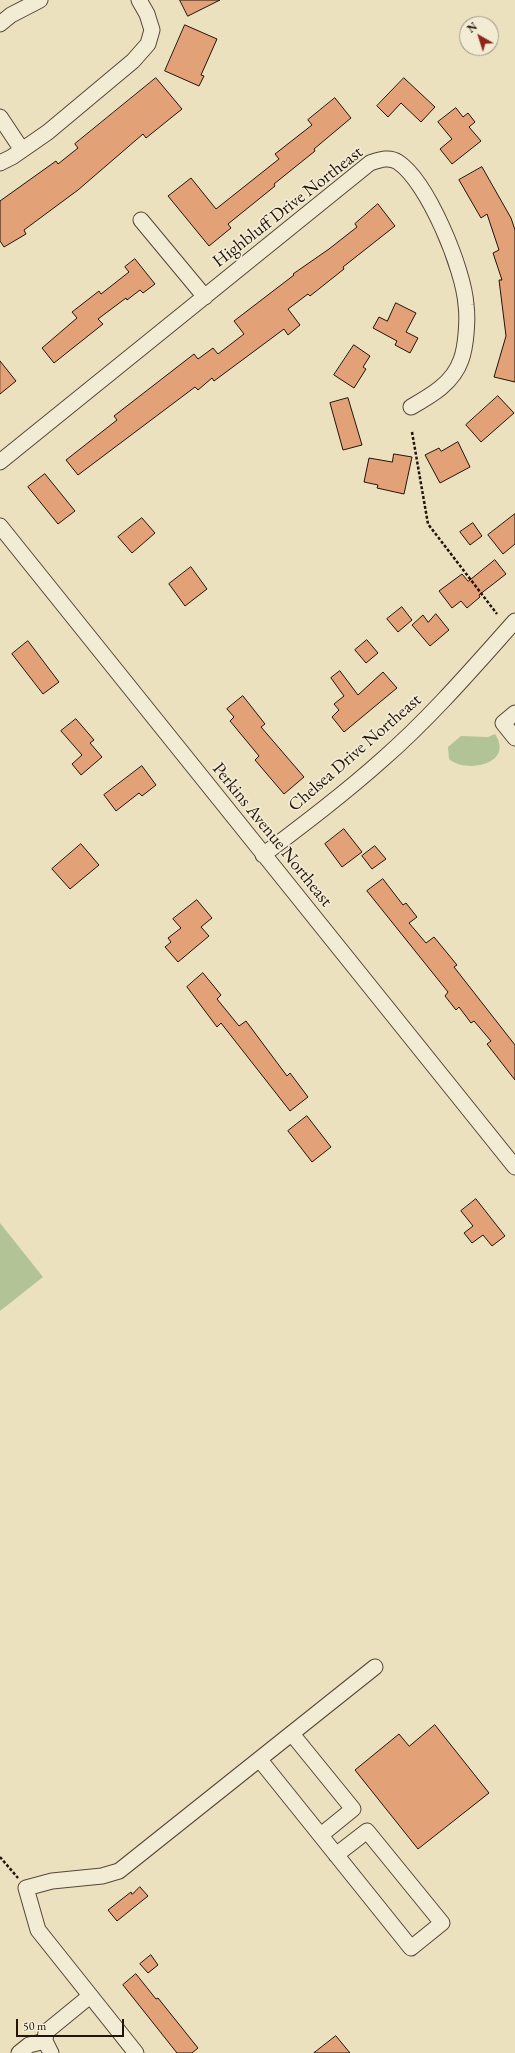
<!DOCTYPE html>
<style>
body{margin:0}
#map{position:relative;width:515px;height:2053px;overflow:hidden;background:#ebe1bf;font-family:"EB Garamond",serif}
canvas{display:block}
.north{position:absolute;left:459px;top:16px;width:40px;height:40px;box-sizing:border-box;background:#f2ecd5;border:1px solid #a09584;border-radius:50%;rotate:321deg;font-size:11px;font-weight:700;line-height:16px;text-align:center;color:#24130b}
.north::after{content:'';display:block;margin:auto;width:14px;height:18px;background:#8f2418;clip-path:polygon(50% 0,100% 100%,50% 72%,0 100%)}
.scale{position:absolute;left:16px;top:2019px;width:108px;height:18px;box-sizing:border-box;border:2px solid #24130b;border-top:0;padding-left:5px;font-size:12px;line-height:14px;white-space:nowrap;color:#24130b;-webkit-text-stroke:3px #f2ecd5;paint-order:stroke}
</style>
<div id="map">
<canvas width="515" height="2053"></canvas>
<div class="north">N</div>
<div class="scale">50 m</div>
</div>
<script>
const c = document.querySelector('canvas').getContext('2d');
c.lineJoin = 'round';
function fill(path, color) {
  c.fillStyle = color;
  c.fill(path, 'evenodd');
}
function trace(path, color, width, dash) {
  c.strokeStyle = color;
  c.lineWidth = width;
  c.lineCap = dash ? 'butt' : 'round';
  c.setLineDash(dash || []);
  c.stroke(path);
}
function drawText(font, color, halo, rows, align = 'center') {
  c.font = font + ' "EB Garamond",serif';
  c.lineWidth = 3.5;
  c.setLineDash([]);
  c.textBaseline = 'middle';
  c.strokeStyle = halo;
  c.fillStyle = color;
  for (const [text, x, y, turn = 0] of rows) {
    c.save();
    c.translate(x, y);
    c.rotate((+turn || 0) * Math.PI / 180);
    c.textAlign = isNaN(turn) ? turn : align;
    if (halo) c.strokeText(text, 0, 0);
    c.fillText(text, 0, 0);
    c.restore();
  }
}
fill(new Path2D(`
 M 495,734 C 515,764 466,774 449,759 L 448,747 L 461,736 L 488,737 Z
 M 0,1223 L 43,1277 L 0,1311 Z`), '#b2c496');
const building = new Path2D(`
 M 180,0 L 220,0 L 188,16 Z
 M 185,25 L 217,39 L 201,75 L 204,76 L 199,86 L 165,71 Z
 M 156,78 L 182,109 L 146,138 L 143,134 L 78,190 L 24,230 L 26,234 L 4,247 L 0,241 L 0,201 L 56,161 L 58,164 L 78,148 L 75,144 Z
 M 404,78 L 435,107 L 421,122 L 401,103 L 388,117 L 377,106 Z
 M 335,98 L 351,118 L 314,149 L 315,151 L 274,184 L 275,186 L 228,224 L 231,228 L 209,246 L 168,196 L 191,178 L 216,209 L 279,159 L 275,154 L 312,125 L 308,120 Z
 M 456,108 L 463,117 L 468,113 L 475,122 L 469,127 L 481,141 L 452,164 L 440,149 L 452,139 L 438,122 Z
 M 482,167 L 511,218 L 515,230 L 515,382 L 494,377 L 506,336 L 499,280 L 502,280 L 493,253 L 499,250 L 487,214 L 481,218 L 459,180 Z
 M 378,204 L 395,226 L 343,267 L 344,269 L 310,296 L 308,294 L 288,309 L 300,325 L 288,335 L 284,329 L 214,381 L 212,378 L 198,390 L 195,387 L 78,475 L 66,460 L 117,420 L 114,416 L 194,354 L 198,359 L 213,348 L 218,354 L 244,334 L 234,321 L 294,275 L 293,274 L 329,249 L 357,227 L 355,224 Z
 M 135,259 L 155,284 L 143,293 L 140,290 L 127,300 L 126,298 L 98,319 L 103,324 L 54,363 L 42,348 L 77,318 L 72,312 L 99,291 L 101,294 L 129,272 L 125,267 Z
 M 396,303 L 416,313 L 406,332 L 418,338 L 410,353 L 395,345 L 397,341 L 373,328 L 379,317 L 387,321 Z
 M 354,345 L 370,356 L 363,367 L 366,369 L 354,388 L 334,375 Z
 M 0,361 L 16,381 L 0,394 Z
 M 498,396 L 514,413 L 481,442 L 466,425 Z
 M 348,398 L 362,445 L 343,450 L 330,403 Z
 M 458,442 L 470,467 L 440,483 L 425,455 L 439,448 L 441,451 Z
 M 394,454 L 412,457 L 404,494 L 377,488 L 378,485 L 364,482 L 369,458 L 392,462 Z
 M 45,474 L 75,511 L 58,524 L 28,487 Z
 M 515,514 L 515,544 L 503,554 L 488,535 Z
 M 142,518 L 155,533 L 132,553 L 118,537 Z
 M 473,523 L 482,536 L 470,545 L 460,532 Z
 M 495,560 L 506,574 L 479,595 L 480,597 L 467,608 L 461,601 L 452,608 L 439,591 L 462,574 L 468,581 Z
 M 191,567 L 207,589 L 185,606 L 169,584 Z
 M 402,607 L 412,620 L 398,632 L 387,619 Z
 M 436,614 L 449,630 L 430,646 L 412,625 L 423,615 L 428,622 Z
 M 367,640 L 378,653 L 366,663 L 355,650 Z
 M 28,641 L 59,682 L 43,694 L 12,654 Z
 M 340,671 L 358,695 L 383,672 L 397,688 L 344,732 L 332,717 L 339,710 L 334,704 L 344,696 L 331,678 Z
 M 243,696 L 265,724 L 261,727 L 304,777 L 284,794 L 255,760 L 259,756 L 230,721 L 234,717 L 227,709 Z
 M 76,719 L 94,740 L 90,743 L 102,757 L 81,775 L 72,764 L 82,755 L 61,731 Z
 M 142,766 L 156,785 L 142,796 L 139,793 L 116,811 L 104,795 Z
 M 344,829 L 362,852 L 342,867 L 325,844 Z
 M 81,844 L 99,865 L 70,889 L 52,869 Z
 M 375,846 L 386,859 L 372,869 L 362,856 Z
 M 383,879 L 403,905 L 406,903 L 417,917 L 409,923 L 426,943 L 434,937 L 457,965 L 454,967 L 515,1045 L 515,1080 L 487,1044 L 491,1041 L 474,1021 L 471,1023 L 459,1007 L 456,1010 L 445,996 L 448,992 L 367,891 Z
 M 197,900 L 212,918 L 201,927 L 209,936 L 178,962 L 165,947 L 171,942 L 168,938 L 181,928 L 173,919 Z
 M 203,973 L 221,995 L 217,999 L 239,1026 L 246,1021 L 287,1076 L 290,1073 L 308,1097 L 290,1111 L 221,1023 L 217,1027 L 187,987 Z
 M 307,1116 L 331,1147 L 312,1162 L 288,1131 Z
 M 476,1199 L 505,1236 L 492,1246 L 483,1235 L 472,1243 L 464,1233 L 473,1226 L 461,1211 Z
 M 435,1725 L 489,1793 L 418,1849 L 355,1770 L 399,1734 L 409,1746 Z
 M 140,1887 L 148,1896 L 117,1921 L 108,1910 L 131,1892 L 132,1894 Z
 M 151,1955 L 158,1965 L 148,1973 L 140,1964 Z
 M 136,1974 L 156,1999 L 158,1998 L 198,2048 L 192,2053 L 177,2053 L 123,1985 Z
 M 336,2036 L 350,2053 L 314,2053 Z`);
fill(building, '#e2a177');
trace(building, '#24130b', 1);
const minor = new Path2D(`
 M 0,24 L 11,15 L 40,0
 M 0,117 L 22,150
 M 0,163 L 12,157 L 48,132 L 133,61 L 148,44 L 152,30 L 147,14 L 139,0
 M 141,220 L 205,297
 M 0,462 L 370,163 C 379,160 389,156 398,162 C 428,182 464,270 466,305 C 468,319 466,347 461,360 C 453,383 432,395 411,407
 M 0,526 L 515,1167
 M 515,713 L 503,723 L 515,738
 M 263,855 C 304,824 345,793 383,759 C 431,717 473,668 515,621
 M 292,1734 L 353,1809 L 321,1835
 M 260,1760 L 411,1948 L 442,1923 L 367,1831 L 336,1855
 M 19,2053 L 29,2045 L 45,2041
 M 51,2053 L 45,2041 L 46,2032 L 90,1996
 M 136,2053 L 38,1930 L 26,1888 L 52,1881 L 102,1876 L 119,1871 L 375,1667`);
trace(minor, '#564638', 17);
trace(new Path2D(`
 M 412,432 L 428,524 L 497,614
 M 0,1857 L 18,1878`), '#24130b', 2.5, [3, 2]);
trace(minor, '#f2ecd5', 15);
drawText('18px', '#24130b', '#f2ecd5', [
 ["Highbluff Drive Northeast",288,207,-38],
 ["Chelsea Drive Northeast",355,753,-41],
 ["Perkins Avenue Northeast",272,835,51]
]);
</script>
